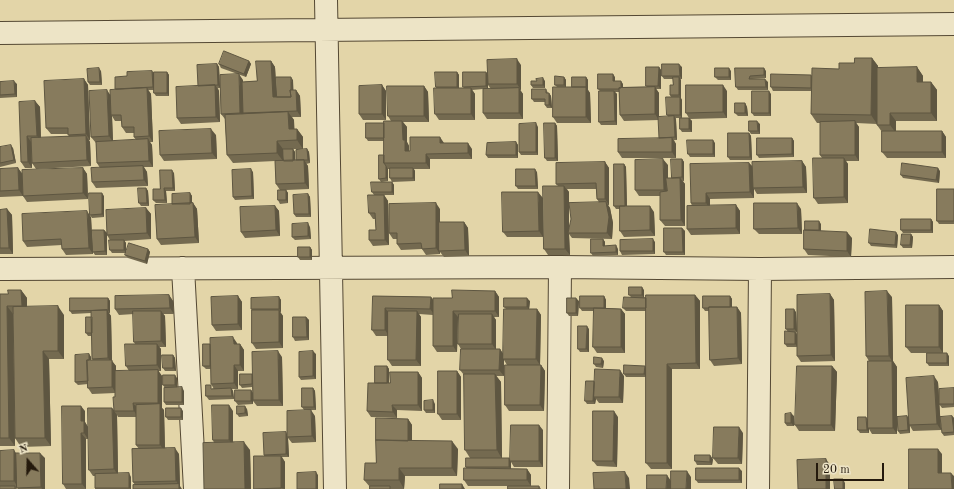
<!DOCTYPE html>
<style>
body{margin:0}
#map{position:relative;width:954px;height:489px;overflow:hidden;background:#e3d5a8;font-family:"Old Standard TT",serif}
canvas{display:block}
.north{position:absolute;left:8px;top:441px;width:40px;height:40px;-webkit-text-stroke:3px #ede4c6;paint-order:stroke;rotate:340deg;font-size:11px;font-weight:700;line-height:16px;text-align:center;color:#24190c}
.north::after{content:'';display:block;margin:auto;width:14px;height:18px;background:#24190c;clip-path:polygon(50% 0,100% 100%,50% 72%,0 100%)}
.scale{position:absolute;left:816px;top:463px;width:68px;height:18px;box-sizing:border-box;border:2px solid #24190c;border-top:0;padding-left:5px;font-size:12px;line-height:14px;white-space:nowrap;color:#24190c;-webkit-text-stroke:3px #ede4c6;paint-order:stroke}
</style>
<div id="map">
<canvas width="954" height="489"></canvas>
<div class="north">N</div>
<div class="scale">20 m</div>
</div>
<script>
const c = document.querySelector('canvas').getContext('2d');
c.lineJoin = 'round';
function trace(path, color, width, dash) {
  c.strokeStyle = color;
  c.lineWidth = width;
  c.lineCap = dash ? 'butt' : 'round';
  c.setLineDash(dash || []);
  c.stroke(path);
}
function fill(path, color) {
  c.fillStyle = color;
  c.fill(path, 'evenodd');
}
const minor = new Path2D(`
 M 326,0 L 335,489
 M 0,33 L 954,24
 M 183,268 L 195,489
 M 0,269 L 560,267 L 760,269 L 954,267
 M 558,489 L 560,267
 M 758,489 L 760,269`);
trace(minor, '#544833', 24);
trace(minor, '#ede4c6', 22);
fill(new Path2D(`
 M 872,58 L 878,66 L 878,68 L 917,67 L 923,76 L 923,82 L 931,82 L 937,90 L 937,121 L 896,121 L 896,131 L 942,131 L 946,137 L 946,158 L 887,158 L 882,152 L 882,132 L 877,125 L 877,124 L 856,123 L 859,127 L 859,161 L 846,161 L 848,164 L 848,203 L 818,204 L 814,198 L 822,158 L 820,155 L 820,123 L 817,123 L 811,114 L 812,91 L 773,91 L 771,87 L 811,75 L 812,76 L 839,69 L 854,63 Z
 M 249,61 L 251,64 L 246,77 L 221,68 L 219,64 Z
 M 271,61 L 275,67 L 277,97 L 293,80 L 293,90 L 296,90 L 300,96 L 301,117 L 292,117 L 294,120 L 294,129 L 297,129 L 303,137 L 303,149 L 293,149 L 295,152 L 295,160 L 296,160 L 307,149 L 309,152 L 310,163 L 306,164 L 308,166 L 309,189 L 286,190 L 288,193 L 288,203 L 280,204 L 278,200 L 280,190 L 276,184 L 275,161 L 233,163 L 227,155 L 225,119 L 221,114 L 243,80 L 243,82 L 257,81 ZM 283,149 L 284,161 L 283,161 Z
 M 217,64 L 219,67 L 220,88 L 218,88 L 219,91 L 220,122 L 181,124 L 177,118 L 198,86 Z
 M 521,65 L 521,90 L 520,90 L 523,94 L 523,119 L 487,119 L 483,113 L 483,89 L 472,90 L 475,94 L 475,120 L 439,120 L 435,114 L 436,88 L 436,87 L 457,72 L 459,75 L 459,88 L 464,88 L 463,87 L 486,72 L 488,75 ZM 488,85 L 491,89 L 488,89 Z
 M 659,67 L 661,70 L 661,89 L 656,89 L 659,93 L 659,117 L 668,117 L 667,115 L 671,97 L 670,95 L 673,85 L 673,79 L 664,79 L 662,76 L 682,67 L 682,79 L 680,79 L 681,80 L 681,98 L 682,100 L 682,118 L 689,118 L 686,113 L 727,91 L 727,118 L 690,119 L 692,121 L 692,132 L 682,132 L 680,129 L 680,118 L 676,118 L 676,120 L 677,140 L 674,140 L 676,144 L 676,158 L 622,158 L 618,152 L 659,138 L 659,120 L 624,121 L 620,115 L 619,92 L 615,92 L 617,94 L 617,125 L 601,125 L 599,122 L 600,91 L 598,89 L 615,77 L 615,81 L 623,84 L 623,87 L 647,87 L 646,86 Z
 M 735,68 L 766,71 L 766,78 L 752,79 L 768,82 L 768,90 L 738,90 L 736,87 Z
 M 101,71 L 102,85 L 90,85 L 88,82 Z
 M 731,71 L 731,80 L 718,80 L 715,77 Z
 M 167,72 L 169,75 L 169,96 L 156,96 L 154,93 L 154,90 L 148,90 L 151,94 L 153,142 L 150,142 L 152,145 L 153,167 L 144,167 L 147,172 L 148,186 L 96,188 L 92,182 L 100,168 L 97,163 L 96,143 L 91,137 L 110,95 L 116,90 L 115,89 L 127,76 ZM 112,116 L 115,121 L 121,121 L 122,127 L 126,133 L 134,133 L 134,137 L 136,140 L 113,141 Z
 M 564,77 L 566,80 L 566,87 L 572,87 L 586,77 L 588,80 L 588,90 L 590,93 L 591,123 L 557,123 L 553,117 L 557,87 L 555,85 Z
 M 84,79 L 88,85 L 90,140 L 89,140 L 90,142 L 91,166 L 36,169 L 32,163 L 31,142 L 32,168 L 25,168 L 21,162 L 35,101 L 40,107 L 41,138 L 69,136 L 68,134 L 51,134 L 46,128 Z
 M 545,81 L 545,88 L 533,88 L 531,85 Z
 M 0,82 L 17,84 L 17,97 L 0,98 Z
 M 382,85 L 386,91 L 386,120 L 363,120 L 359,114 Z
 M 424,86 L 428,92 L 429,122 L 403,122 L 407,127 L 407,142 L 409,146 L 409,151 L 444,143 L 472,149 L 472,159 L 430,159 L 430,169 L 414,169 L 415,171 L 415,181 L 392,182 L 390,178 L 390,169 L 388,169 L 388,181 L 381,182 L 379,179 L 384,155 L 384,141 L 368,141 L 366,138 L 384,123 L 391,121 L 388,116 Z
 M 546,89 L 548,93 L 549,93 L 551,96 L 552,108 L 547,108 L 545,105 L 545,102 L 534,102 L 532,99 Z
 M 771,94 L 771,116 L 754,116 L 752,113 Z
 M 745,103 L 747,107 L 748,116 L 738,116 L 735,113 Z
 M 555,123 L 557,126 L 558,161 L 547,161 L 545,158 Z
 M 760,124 L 760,134 L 751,134 L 749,131 Z
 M 538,127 L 538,155 L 521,155 L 519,152 Z
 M 749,133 L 751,136 L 752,160 L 730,160 L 728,157 Z
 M 216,135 L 217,159 L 164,161 L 160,155 Z
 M 792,138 L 794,141 L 794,157 L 759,158 L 757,155 Z
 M 516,142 L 518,145 L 518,158 L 488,158 L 486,155 Z
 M 715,143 L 715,157 L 690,157 L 688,154 Z
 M 0,147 L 13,148 L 16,163 L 0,167 Z
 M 682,159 L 684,162 L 684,181 L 683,181 L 685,184 L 685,226 L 665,226 L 660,220 L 660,196 L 639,196 L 635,190 L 668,165 L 668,178 L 672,178 Z
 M 802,161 L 806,167 L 807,193 L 757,194 L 754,189 L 754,198 L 710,199 L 710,206 L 736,205 L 740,211 L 740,234 L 691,235 L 687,229 L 692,206 L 691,203 L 749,163 L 753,167 Z
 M 605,162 L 609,168 L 609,205 L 608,205 L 610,208 L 613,223 L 612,239 L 572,238 L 569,234 L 570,255 L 548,255 L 544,249 L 558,186 L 556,184 ZM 567,189 L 596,189 L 597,199 L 599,202 L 569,229 L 569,192 Z
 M 624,164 L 626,167 L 627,206 L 654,212 L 655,236 L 624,237 L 620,231 L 620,209 L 616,209 L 614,206 Z
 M 18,168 L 22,173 L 83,168 L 87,174 L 88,199 L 27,202 L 23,196 L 0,197 L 0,169 Z
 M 940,171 L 939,183 L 903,178 L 901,175 Z
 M 253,172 L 254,199 L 235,200 L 233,197 Z
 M 537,172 L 538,189 L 518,189 L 516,186 Z
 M 174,173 L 175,191 L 166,191 L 167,203 L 156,203 L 153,200 L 160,189 Z
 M 392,182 L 394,185 L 394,195 L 384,195 L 388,201 L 389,245 L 373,246 L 369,240 L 376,230 L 375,219 L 373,219 L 369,213 L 374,195 L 372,192 Z
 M 146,188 L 148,191 L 149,206 L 141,206 L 139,203 Z
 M 954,189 L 954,224 L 939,224 L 937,221 Z
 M 190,193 L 192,196 L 192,203 L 193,203 L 197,209 L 199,243 L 161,245 L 157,239 L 172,204 Z
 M 308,194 L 310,197 L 311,217 L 296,217 L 294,214 Z
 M 104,196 L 104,217 L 92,218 L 90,215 Z
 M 543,198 L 543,237 L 507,237 L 503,232 Z
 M 275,206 L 279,211 L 280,236 L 245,238 L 241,232 Z
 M 146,208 L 151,214 L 151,239 L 124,241 L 126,243 L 126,252 L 148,249 L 150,252 L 147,264 L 128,258 L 125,255 L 126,253 L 112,253 L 110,250 L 110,240 L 107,235 Z
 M 7,209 L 12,215 L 13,254 L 0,254 L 0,210 Z
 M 440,209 L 440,222 L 464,222 L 468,228 L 469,256 L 444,257 L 440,252 L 440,254 L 426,255 L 422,249 L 401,250 L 397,244 L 397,239 L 393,239 L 389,233 Z
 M 801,209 L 802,234 L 759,234 L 754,229 Z
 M 91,217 L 93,254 L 66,255 L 62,249 L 62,245 L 27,247 L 23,241 Z
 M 931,219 L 933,222 L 933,233 L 903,233 L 901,230 Z
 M 821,224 L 821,231 L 852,238 L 851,257 L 808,255 L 804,249 L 805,230 Z
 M 310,227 L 311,239 L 295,240 L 292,237 Z
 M 682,228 L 685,231 L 685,255 L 666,255 L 664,252 Z
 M 104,230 L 107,233 L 107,255 L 95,255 L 93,252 Z
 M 911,234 L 913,237 L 912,248 L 903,248 L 901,245 Z
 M 898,235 L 897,248 L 871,246 L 869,243 Z
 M 603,239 L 605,242 L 605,246 L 618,249 L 618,255 L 593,256 L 591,253 Z
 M 655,242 L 655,254 L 622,255 L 620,251 Z
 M 310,247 L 312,250 L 312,260 L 300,260 L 298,257 Z
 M 21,290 L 27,298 L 27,307 L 64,315 L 64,359 L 49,359 L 51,446 L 21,447 L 15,438 L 14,314 L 13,314 L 15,446 L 0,446 L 0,294 L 8,294 Z
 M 644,290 L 644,297 L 646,298 L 695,295 L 700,301 L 700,369 L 672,369 L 672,469 L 651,469 L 646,463 L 646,377 L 626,377 L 624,374 L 645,366 L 646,369 L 646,311 L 626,311 L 623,308 L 631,297 L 629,295 Z
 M 495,291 L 499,297 L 499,317 L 494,317 L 496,320 L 496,349 L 500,349 L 503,354 L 506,309 L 504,307 L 530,301 L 529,309 L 537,309 L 541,315 L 540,365 L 541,365 L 545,371 L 544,411 L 509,411 L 505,405 L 507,365 L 504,360 L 504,376 L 496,376 L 501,382 L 502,458 L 510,460 L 543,430 L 543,467 L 514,467 L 511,462 L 511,469 L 527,469 L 531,475 L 531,486 L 539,486 L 541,489 L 508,489 L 508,486 L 468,486 L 464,480 L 466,468 L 466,467 L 470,458 L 465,450 L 464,375 L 460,370 L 461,349 L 458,344 L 459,317 L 458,317 L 457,352 L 437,352 L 433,346 L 433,315 L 419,314 L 421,317 L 421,366 L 392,366 L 388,360 L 388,336 L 376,336 L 372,330 L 373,296 L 431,297 L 433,300 L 452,298 Z
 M 830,294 L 834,300 L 835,361 L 801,362 L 797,356 L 797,347 L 787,347 L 785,344 L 788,332 L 786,329 L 796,312 L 797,332 L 796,332 L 797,334 Z
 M 169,295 L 173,301 L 174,314 L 163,314 L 165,316 L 166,347 L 159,347 L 161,349 L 161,371 L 158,371 L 162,376 L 162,408 L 164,410 L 165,448 L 179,454 L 180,486 L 135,485 L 133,482 L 139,449 L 136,445 L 136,417 L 118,417 L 117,415 L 118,474 L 131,477 L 131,489 L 95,489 L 95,476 L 93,476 L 89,470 L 114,409 L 115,393 L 92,394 L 88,388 L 88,384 L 78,385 L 75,382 L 89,354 L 91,357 L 91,360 L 93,360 L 92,359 L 92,336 L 88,336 L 86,333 L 92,317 L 91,313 L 72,314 L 70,311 L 108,298 L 110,301 L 110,313 L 109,313 L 111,316 L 112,361 L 116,366 L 116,371 L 129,371 L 126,366 L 135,344 L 134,342 L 134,314 L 119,315 L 115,309 Z
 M 238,296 L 242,302 L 242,330 L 216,331 L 212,325 Z
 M 604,296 L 606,300 L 606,308 L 621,309 L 625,314 L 625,353 L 597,353 L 593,347 L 594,311 L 582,311 L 580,308 Z
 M 730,296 L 732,299 L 732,307 L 737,307 L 741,313 L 742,364 L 714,366 L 710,360 L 709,311 L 705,311 L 703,308 Z
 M 279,297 L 281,300 L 281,312 L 280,312 L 283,316 L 283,348 L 256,349 L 252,343 L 252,310 L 251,309 Z
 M 892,297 L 893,361 L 897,367 L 897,417 L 907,416 L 909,419 L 938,382 L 941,430 L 913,431 L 910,426 L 910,433 L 900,434 L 898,431 L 897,421 L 897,434 L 872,434 L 869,429 L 869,433 L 860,433 L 858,430 L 868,420 L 869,361 L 866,356 Z
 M 579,301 L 578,316 L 569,316 L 567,313 Z
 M 939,305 L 943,311 L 943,353 L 911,353 L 906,347 Z
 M 306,317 L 309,320 L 309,340 L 295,341 L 293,337 Z
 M 589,329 L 589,352 L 580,352 L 578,349 Z
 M 237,343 L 237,344 L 240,344 L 244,350 L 244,371 L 238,371 L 238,389 L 232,389 L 233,391 L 234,399 L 209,400 L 206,396 L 213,388 L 214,389 L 211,384 L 211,369 L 206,369 L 203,366 L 210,344 L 211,346 Z
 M 316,354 L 316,379 L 301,380 L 299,377 Z
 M 173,355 L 175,358 L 176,371 L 165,371 L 163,368 Z
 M 949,356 L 949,366 L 929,366 L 927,363 Z
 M 282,357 L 283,406 L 257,406 L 253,401 L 253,404 L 238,405 L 235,401 L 251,390 L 253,393 L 252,387 L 242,388 L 240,385 L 252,375 Z
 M 604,361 L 603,368 L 596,367 L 594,364 Z
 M 387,366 L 389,369 L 389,383 L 418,372 L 422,378 L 422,411 L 397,410 L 397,418 L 371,417 L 367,411 L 375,383 Z
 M 832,366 L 837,372 L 835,431 L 799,431 L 795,425 Z
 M 457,371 L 461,377 L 461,420 L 442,420 L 438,414 Z
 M 624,376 L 623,403 L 599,403 L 596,399 L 595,404 L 587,404 L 585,401 L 595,382 Z
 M 177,378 L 177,388 L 184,391 L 184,405 L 166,405 L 164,402 L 165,388 L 163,385 Z
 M 313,388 L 315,391 L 316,410 L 304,410 L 302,407 Z
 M 954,388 L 954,407 L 942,408 L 939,404 Z
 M 435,404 L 435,413 L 426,413 L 424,410 Z
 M 247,409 L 248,416 L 239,417 L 237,414 Z
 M 85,411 L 85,422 L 88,427 L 88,439 L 86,439 L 86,489 L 66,489 L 63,484 Z
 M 183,411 L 183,420 L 168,420 L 166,417 Z
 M 233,411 L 233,442 L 250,450 L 251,489 L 204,489 L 214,443 L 213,440 Z
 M 315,416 L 316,442 L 292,443 L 288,438 L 289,457 L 282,457 L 285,462 L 285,489 L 254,489 L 264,456 L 264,455 L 287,434 Z
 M 794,416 L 794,426 L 787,426 L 785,423 Z
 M 952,416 L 954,418 L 954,435 L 944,436 L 942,433 Z
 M 618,417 L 617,467 L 597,466 L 593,461 Z
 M 408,419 L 412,425 L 412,441 L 458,449 L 457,476 L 405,476 L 404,489 L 370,489 L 370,487 L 364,480 L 376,463 Z
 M 743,433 L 742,464 L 718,464 L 713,458 Z
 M 0,451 L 16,454 L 45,458 L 45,489 L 18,489 L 17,487 L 16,487 L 17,489 L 0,489 Z
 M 713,459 L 712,465 L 697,465 L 695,461 Z
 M 742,471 L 742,483 L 698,483 L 696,480 Z`), '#746a50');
fill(new Path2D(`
 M 872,58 L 878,66 L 877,124 L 871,115 Z
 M 517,59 L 521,65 L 521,90 L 517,84 Z
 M 249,61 L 251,64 L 246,77 L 244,74 Z
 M 271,61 L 275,67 L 277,103 L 273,97 Z
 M 217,64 L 219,67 L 220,88 L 218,85 Z
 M 679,64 L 682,67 L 682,79 L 680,76 Z
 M 659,67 L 661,70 L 661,89 L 658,86 Z
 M 917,67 L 923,76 L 923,90 L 917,82 Z
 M 99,68 L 101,71 L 102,85 L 100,82 Z
 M 729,68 L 731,71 L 731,80 L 729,77 Z
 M 764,68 L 766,71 L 766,78 L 764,75 Z
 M 152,71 L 155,74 L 155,90 L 153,87 Z
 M 167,72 L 169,75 L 169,96 L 167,93 Z
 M 457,72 L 459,75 L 459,90 L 457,87 Z
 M 486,72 L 488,75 L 488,89 L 486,86 Z
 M 239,74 L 243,80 L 244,113 L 243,113 L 244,115 L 244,119 L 240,113 Z
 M 613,74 L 615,77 L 615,84 L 613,81 Z
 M 291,77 L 293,80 L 294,101 L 292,98 Z
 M 564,77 L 566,80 L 566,88 L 564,85 Z
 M 586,77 L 588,80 L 588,90 L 590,93 L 591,123 L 586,117 Z
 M 679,77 L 681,80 L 681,98 L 679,95 Z
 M 543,78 L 545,81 L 545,88 L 543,85 Z
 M 84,79 L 88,85 L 90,140 L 86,134 Z
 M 765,79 L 768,82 L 768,90 L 766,87 Z
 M 14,81 L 17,84 L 17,97 L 15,94 Z
 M 621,81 L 623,84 L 623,92 L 621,89 Z
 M 931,82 L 937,90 L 937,121 L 931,113 Z
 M 215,85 L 219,91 L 220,122 L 216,117 Z
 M 382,85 L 386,91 L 386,120 L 382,114 Z
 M 723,85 L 727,91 L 727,118 L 723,112 Z
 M 424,86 L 428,92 L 429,122 L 424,116 Z
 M 655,87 L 659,93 L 659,120 L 655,114 Z
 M 147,88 L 151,94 L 153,142 L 149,136 Z
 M 471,88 L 475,94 L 475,120 L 471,114 Z
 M 519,88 L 523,94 L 523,119 L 519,113 Z
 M 107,90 L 111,96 L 111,115 L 112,116 L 113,142 L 109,136 Z
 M 296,90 L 300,96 L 301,117 L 297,111 Z
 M 614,91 L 617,94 L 617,125 L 615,121 Z
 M 769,91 L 771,94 L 771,116 L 769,113 Z
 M 549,93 L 551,96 L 552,108 L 549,105 Z
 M 680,97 L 682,100 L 682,118 L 680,115 Z
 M 35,101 L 40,107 L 41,142 L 37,136 Z
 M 745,103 L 747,107 L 748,116 L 745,113 Z
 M 288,112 L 294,120 L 295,138 L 289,129 Z
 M 890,113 L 896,121 L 896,133 L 890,125 Z
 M 674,116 L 676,120 L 677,140 L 675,137 Z
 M 689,118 L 692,121 L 692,132 L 689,129 Z
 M 402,121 L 407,127 L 407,142 L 409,146 L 409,157 L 405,151 L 403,140 Z
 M 757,121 L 760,124 L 760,134 L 758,131 Z
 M 855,121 L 859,127 L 859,161 L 855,155 Z
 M 536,123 L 538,127 L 538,155 L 536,152 Z
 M 555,123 L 557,126 L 558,161 L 555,158 Z
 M 211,129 L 216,135 L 217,159 L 212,153 Z
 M 297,129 L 303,137 L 303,149 L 297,140 Z
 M 942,131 L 946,137 L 946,158 L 942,152 Z
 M 749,133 L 751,136 L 752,160 L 750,157 Z
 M 27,136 L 31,142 L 32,168 L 28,162 Z
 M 86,136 L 90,142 L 91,166 L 87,160 Z
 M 440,137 L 444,143 L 444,149 L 440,143 Z
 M 672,138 L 676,144 L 676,158 L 672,152 Z
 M 792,138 L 794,141 L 794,157 L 792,154 Z
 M 148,139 L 152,145 L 153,167 L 149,161 Z
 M 713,140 L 715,143 L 715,157 L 713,154 Z
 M 277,141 L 283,149 L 283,161 L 277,153 Z
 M 516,142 L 518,145 L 518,158 L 516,155 Z
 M 468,143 L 472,149 L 472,159 L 468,153 Z
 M 11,145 L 13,148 L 16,163 L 14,160 Z
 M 293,149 L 295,152 L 295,166 L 293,163 Z
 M 307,149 L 309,152 L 310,163 L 308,160 Z
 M 426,154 L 430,159 L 430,169 L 426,163 Z
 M 844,158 L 848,164 L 848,203 L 844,197 Z
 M 663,159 L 668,165 L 668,196 L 664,190 Z
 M 682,159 L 684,162 L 684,181 L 682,177 Z
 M 304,160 L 308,166 L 309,189 L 305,183 Z
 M 802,161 L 806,167 L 807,193 L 803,187 Z
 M 605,162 L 609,168 L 609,205 L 605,199 Z
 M 749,163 L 754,168 L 753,188 L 754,189 L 754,198 L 750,192 Z
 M 624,164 L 626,167 L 627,209 L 625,206 Z
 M 143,166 L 147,172 L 148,186 L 144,180 Z
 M 386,166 L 388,169 L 388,181 L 386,178 Z
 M 18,168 L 22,174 L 23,196 L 19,190 Z
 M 83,168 L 87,174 L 88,199 L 83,193 Z
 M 413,168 L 415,171 L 415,181 L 413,178 Z
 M 938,168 L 940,171 L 939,183 L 936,180 Z
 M 251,169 L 253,172 L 254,199 L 252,196 Z
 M 535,169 L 537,172 L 538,189 L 536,186 Z
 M 172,170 L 174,173 L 175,191 L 173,188 Z
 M 680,178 L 685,184 L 685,226 L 681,220 Z
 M 392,182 L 394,185 L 394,195 L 392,192 Z
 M 564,186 L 569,192 L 569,233 L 568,233 L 569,234 L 570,255 L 565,249 Z
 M 146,188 L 148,191 L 149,206 L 147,203 Z
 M 164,188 L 166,191 L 167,203 L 165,200 Z
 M 286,190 L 288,193 L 288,203 L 286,200 Z
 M 538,192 L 543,198 L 543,237 L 539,231 Z
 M 102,193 L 104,196 L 104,217 L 102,214 Z
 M 190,193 L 192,196 L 192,208 L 190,204 Z
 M 706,193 L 710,199 L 710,209 L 706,203 Z
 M 308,194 L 310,197 L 311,217 L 309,214 Z
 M 384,195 L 388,201 L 389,245 L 385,240 Z
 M 606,202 L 610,208 L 613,223 L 612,239 L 607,233 Z
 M 193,203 L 197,209 L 199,243 L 195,237 Z
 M 436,203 L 440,209 L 440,251 L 439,251 L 440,252 L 440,254 L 436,248 Z
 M 797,203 L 801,209 L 802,234 L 798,228 Z
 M 736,205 L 740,211 L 740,234 L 736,228 Z
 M 275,206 L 279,211 L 280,236 L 276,230 Z
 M 650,206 L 654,212 L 655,236 L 650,230 Z
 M 146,208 L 151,214 L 151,239 L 147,233 Z
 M 7,209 L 12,215 L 13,254 L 9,248 Z
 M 87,211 L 91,217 L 93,254 L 89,248 Z
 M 931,219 L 933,222 L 933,233 L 931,230 Z
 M 819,221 L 821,224 L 821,233 L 819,230 Z
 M 464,222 L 468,228 L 469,256 L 465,250 Z
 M 308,223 L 310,227 L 311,239 L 308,236 Z
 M 682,228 L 685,231 L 685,255 L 683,252 Z
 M 104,230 L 107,233 L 107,255 L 105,251 Z
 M 847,232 L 852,238 L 851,257 L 847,251 Z
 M 896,232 L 898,235 L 897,248 L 895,245 Z
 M 911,234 L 913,237 L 912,248 L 910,245 Z
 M 603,239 L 605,242 L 605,249 L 603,246 Z
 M 653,239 L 655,242 L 655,254 L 653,251 Z
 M 124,240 L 126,243 L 126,253 L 124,250 Z
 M 616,245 L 618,249 L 618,255 L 616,252 Z
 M 310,247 L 312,250 L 312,260 L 310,257 Z
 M 148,249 L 150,252 L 147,264 L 145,261 Z
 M 642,287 L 644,290 L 644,298 L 642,295 Z
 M 21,290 L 27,298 L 27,314 L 22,306 Z
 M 495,291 L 499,297 L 499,317 L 495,311 Z
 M 887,291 L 892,297 L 893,361 L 897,367 L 897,434 L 893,428 L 892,361 L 889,356 Z
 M 830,294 L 834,300 L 835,361 L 831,355 Z
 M 169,295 L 173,301 L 174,314 L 170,308 Z
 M 695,295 L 700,301 L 700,369 L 696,363 Z
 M 238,296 L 242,302 L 242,330 L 238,324 Z
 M 604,296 L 606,300 L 606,311 L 604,308 Z
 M 730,296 L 732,299 L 732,311 L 730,308 Z
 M 279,297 L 281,300 L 281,312 L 279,309 Z
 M 431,297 L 435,303 L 435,315 L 430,309 Z
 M 108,298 L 110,301 L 110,313 L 108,310 Z
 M 527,298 L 530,301 L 529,310 L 527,307 Z
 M 576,298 L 579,301 L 578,316 L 576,313 Z
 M 939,305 L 943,311 L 943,353 L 939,347 Z
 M 7,306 L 13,314 L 15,446 L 9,438 Z
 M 58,306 L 64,315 L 64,359 L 58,351 Z
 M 737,307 L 741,313 L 742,364 L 738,358 Z
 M 385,308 L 390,314 L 389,336 L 385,330 Z
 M 537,309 L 541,315 L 540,365 L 536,359 Z
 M 621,309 L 625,314 L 625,353 L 621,347 Z
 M 794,309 L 796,312 L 797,332 L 794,329 Z
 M 107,310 L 111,316 L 112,361 L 116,366 L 116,393 L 112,387 L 112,364 L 108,358 Z
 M 279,310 L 283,316 L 283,348 L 279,342 Z
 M 161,311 L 165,316 L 166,347 L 161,341 Z
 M 417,311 L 421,317 L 421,366 L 416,360 Z
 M 453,311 L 458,317 L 457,352 L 453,346 Z
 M 492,314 L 496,320 L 496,350 L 492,344 Z
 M 306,317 L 309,320 L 309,340 L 307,337 Z
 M 587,326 L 589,329 L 589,352 L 586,349 Z
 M 795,332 L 797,335 L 798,347 L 795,344 Z
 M 233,337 L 237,343 L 238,350 L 234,344 Z
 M 157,344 L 161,349 L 161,371 L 157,365 Z
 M 210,344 L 212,347 L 212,369 L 210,366 Z
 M 240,344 L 244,350 L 244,371 L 240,365 Z
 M 500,349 L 504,355 L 504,376 L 499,370 Z
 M 43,351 L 49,359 L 51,446 L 45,438 Z
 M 278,351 L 282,357 L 283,406 L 279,400 Z
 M 313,351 L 316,354 L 316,379 L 313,376 Z
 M 947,353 L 949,356 L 949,366 L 947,363 Z
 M 89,354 L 91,357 L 92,384 L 90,381 Z
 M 173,355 L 175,358 L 176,371 L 173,368 Z
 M 602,358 L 604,361 L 603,368 L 601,364 Z
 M 667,364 L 672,369 L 672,469 L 667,463 Z
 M 234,365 L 238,371 L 238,389 L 234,383 Z
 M 541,365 L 545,371 L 544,411 L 540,405 Z
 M 387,366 L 389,369 L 389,386 L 387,383 Z
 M 645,366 L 647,369 L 646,377 L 644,374 Z
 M 832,366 L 837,372 L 835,431 L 831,425 Z
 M 158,370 L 162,376 L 162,408 L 164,410 L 165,451 L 160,445 L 160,405 L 158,403 Z
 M 620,370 L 624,376 L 623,403 L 619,397 Z
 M 457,371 L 461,377 L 461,420 L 457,414 Z
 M 418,372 L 422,378 L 422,411 L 418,405 Z
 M 495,374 L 501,382 L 502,459 L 497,450 Z
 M 175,375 L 177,378 L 177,388 L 175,385 Z
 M 934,376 L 938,382 L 941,430 L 937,424 Z
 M 594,381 L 596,384 L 594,397 L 596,399 L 595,404 L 593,401 Z
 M 182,387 L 184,391 L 184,405 L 182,402 Z
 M 231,388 L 233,391 L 234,399 L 232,396 Z
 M 313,388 L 315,391 L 316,410 L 314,407 Z
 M 251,390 L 253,393 L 253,404 L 251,401 Z
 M 433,400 L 435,404 L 435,413 L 433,410 Z
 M 133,403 L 138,409 L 138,417 L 134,411 Z
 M 229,405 L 233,411 L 233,446 L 229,440 Z
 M 392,405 L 397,410 L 397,418 L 393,412 Z
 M 81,406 L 85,411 L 85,422 L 88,427 L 88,439 L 84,433 L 81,421 Z
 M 245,406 L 247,409 L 248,416 L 245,413 Z
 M 112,408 L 115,411 L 114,411 L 117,415 L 118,475 L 114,469 Z
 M 181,408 L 183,411 L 183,420 L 181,417 Z
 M 311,410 L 315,416 L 316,442 L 312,436 Z
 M 614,411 L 618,417 L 617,467 L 613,461 Z
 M 791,413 L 794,416 L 794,426 L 791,423 Z
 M 907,416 L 909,419 L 910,433 L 908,430 Z
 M 952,416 L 954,418 L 954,431 Z
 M 866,417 L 869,421 L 869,433 L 867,430 Z
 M 408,419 L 412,425 L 412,447 L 408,441 Z
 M 539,425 L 543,430 L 543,467 L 539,461 Z
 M 739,427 L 743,433 L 742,464 L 738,458 Z
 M 286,432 L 288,436 L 287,437 L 288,438 L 289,457 L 286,454 Z
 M 81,433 L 86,439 L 86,489 L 82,484 Z
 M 452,441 L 458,449 L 457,476 L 452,468 Z
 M 244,442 L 250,450 L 251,489 L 245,489 Z
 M 175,448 L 179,454 L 180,486 L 182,489 L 179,489 L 179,485 L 176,481 Z
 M 938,449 L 942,454 L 942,479 L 938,473 Z
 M 14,450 L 18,456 L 18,487 L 14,481 Z
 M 40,453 L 45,458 L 45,489 L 42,489 L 41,487 Z
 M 710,455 L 713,459 L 712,465 L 710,462 Z
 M 281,456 L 285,462 L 285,489 L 281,488 Z
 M 509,458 L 511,462 L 511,470 L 509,467 Z
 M 826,459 L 830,465 L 830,489 L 826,489 Z
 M 399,468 L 405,476 L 404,489 L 399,480 Z
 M 739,468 L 742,471 L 742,483 L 739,480 Z
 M 527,469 L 531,475 L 531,486 L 527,480 Z
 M 687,471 L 691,477 L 691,489 L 686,489 Z
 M 316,472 L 318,475 L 318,489 L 316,489 Z
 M 625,472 L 629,478 L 630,489 L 626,489 Z
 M 129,473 L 131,477 L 131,489 L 130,489 L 129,488 Z
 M 951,473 L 954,476 L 954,489 L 952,489 Z
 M 667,475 L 671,481 L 671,489 L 666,489 Z
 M 843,479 L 845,483 L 845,489 L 843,489 Z
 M 462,484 L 465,489 L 462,489 Z`), '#5e5641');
const building = new Path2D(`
 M 224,51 L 249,61 L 244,74 L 219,64 Z
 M 855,58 L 872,58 L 871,115 L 811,114 L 812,68 L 839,69 L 839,63 L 854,63 Z
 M 517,59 L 517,84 L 488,84 L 487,60 Z
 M 256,61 L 271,61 L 273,97 L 291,97 L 290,90 L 296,90 L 297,111 L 243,113 L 242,82 L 257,81 Z
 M 217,64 L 218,85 L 198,86 L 197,65 Z
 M 662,64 L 679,64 L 680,76 L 662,76 Z
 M 646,67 L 659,67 L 658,86 L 646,86 Z
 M 917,67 L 917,82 L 931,82 L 931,113 L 890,113 L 890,125 L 877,125 L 877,68 Z
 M 99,68 L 100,82 L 88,82 L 87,69 Z
 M 715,68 L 729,68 L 729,77 L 715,77 Z
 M 735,68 L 764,68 L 764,75 L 750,76 L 749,79 L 765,79 L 766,87 L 736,87 Z
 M 152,71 L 153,87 L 115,89 L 115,77 L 127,76 L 127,72 Z
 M 154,72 L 167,72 L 167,93 L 154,93 Z
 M 435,72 L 457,72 L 457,87 L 436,87 Z
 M 463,72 L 486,72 L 486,86 L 463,87 Z
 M 239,74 L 240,113 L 221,114 L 220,75 Z
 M 598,74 L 613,74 L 613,81 L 621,81 L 621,88 L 619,88 L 619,89 L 598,89 Z
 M 771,74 L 811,75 L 811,88 L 771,87 Z
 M 555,76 L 564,77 L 564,85 L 555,85 Z
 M 276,77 L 291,77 L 291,90 L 290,90 L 291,97 L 277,97 Z
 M 572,77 L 586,77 L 586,87 L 572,87 Z
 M 673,77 L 679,77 L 679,95 L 670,95 L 670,85 L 673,85 Z
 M 543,78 L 543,85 L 531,85 L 531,81 L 537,81 L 536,79 Z
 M 84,79 L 86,134 L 68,135 L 68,128 L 46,128 L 44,81 Z
 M 14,81 L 15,94 L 0,95 L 0,82 Z
 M 215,85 L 216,117 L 177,118 L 176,87 Z
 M 382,85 L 382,114 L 359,114 L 359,86 Z
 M 686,85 L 723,85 L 723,112 L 686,113 Z
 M 387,86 L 424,86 L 424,116 L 388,116 Z
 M 553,87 L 586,87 L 586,117 L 553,117 Z
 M 655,87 L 655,114 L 620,115 L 619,88 Z
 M 147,88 L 149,136 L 134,137 L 134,127 L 122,127 L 121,115 L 111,115 L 110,90 Z
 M 434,88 L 471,88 L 471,114 L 435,114 Z
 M 519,88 L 519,113 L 483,113 L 483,89 Z
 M 532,89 L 546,89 L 546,93 L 549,93 L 549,105 L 545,105 L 545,99 L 532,99 Z
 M 107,90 L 109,136 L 91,137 L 89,91 Z
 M 599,91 L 614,91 L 615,121 L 599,122 Z
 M 752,91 L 769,91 L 769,113 L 752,113 Z
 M 666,97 L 680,97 L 680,115 L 667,115 Z
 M 35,101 L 37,136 L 27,136 L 28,162 L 21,162 L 19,102 Z
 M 735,103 L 745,103 L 745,113 L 735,113 Z
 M 288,112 L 289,129 L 297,129 L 297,140 L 277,141 L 277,153 L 227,155 L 225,115 Z
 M 674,116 L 675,137 L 659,138 L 658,117 Z
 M 680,118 L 689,118 L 689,129 L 680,129 Z
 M 384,121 L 402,121 L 403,140 L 405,140 L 405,151 L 410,151 L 410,137 L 440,137 L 440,143 L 468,143 L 468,153 L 426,154 L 426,163 L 384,163 Z
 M 749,121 L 757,121 L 758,131 L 749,131 Z
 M 855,121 L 855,155 L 820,155 L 820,122 Z
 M 366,123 L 384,123 L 384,138 L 366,138 Z
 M 536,123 L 536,152 L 519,152 L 519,124 Z
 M 544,123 L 555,123 L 555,158 L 545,158 Z
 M 211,129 L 212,153 L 160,155 L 159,131 Z
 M 882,131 L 942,131 L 942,152 L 882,152 Z
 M 728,133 L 749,133 L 750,157 L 728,157 Z
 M 86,136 L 87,160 L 32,163 L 31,138 Z
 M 672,138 L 672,152 L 618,152 L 618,139 Z
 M 757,138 L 792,138 L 792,154 L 757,155 Z
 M 148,139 L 149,161 L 97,163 L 96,142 Z
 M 687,140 L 713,140 L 713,154 L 688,154 Z
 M 516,142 L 516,155 L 486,155 L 487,143 Z
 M 11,145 L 14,160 L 0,163 L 0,147 Z
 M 283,149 L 293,149 L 293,161 L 284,161 Z
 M 307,149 L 308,160 L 296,160 L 296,150 Z
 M 379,155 L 384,155 L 384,163 L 386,166 L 386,178 L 379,179 Z
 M 813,158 L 844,158 L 844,197 L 814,198 Z
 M 663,159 L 664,190 L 635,190 L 635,160 Z
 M 671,159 L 682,159 L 682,177 L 672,178 Z
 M 304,160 L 305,183 L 276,184 L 275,161 Z
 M 802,161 L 803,187 L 753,188 L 752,162 Z
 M 605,162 L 605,199 L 597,199 L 596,183 L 556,184 L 556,163 Z
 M 749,163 L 750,192 L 706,193 L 706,203 L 691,203 L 690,164 Z
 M 902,163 L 938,168 L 936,180 L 901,175 Z
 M 614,164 L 624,164 L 625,206 L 614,206 Z
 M 143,166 L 144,180 L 92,182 L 91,168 Z
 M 18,168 L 19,190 L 0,191 L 0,169 Z
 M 83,168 L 83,193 L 23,196 L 22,170 Z
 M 390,168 L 413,168 L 413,178 L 390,178 Z
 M 251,169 L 252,196 L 233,197 L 232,170 Z
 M 516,169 L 535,169 L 536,186 L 516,186 Z
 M 160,170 L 172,170 L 173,188 L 164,188 L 165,200 L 153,200 L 153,189 L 160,189 Z
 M 666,178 L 680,178 L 681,220 L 660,220 L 660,192 L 667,191 Z
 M 371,182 L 392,182 L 392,192 L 372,192 Z
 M 543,186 L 564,186 L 565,249 L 544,249 Z
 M 138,188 L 146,188 L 147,203 L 139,203 Z
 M 937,189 L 954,189 L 954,221 L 937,221 Z
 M 278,190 L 286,190 L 286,200 L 278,200 Z
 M 502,192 L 538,192 L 539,231 L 503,232 Z
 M 89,193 L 102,193 L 102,214 L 90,215 Z
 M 190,193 L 190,204 L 172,204 L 172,194 Z
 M 308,194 L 309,214 L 294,214 L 293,195 Z
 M 368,195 L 384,195 L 385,240 L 369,240 L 369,230 L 376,230 L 375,213 L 369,213 Z
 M 606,202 L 609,217 L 607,233 L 568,233 L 571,219 L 569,203 Z
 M 193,203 L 195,237 L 157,239 L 155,205 Z
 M 436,203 L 436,248 L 422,249 L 421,243 L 397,244 L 397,233 L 389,233 L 389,204 Z
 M 754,203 L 797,203 L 798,228 L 754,229 Z
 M 736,205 L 736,228 L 687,229 L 687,206 Z
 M 275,206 L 276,230 L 241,232 L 240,207 Z
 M 620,206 L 650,206 L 650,230 L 620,231 Z
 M 146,208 L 147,233 L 107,235 L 106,210 Z
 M 7,209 L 9,248 L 0,248 L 0,210 Z
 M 87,211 L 89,248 L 62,249 L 61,239 L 23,241 L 22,214 Z
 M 901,219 L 931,219 L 931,230 L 901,230 Z
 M 805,221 L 819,221 L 819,230 L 805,230 Z
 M 439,222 L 464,222 L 465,250 L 439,251 Z
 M 308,223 L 308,236 L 292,237 L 292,224 Z
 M 664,228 L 682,228 L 683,252 L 664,252 Z
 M 870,229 L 896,232 L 895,245 L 869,243 Z
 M 92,230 L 104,230 L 105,251 L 93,252 Z
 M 804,230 L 847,232 L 847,251 L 804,249 Z
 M 902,234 L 911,234 L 910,245 L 901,245 Z
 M 591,239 L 603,239 L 603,246 L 616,245 L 616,252 L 591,253 Z
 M 653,239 L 653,251 L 620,251 L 620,240 Z
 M 109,240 L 124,240 L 124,250 L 110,250 Z
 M 129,243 L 148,249 L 145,261 L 125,255 Z
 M 298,247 L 310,247 L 310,257 L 298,257 Z
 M 629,287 L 642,287 L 642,295 L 629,295 Z
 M 8,290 L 21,290 L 22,306 L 7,306 L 9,438 L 0,438 L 0,294 L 8,294 Z
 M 452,290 L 495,291 L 495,311 L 453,311 L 453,346 L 433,346 L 433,298 L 452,298 Z
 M 887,291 L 889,356 L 866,356 L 865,292 Z
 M 830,294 L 831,355 L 797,356 L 797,295 Z
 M 169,295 L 170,308 L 115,309 L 115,296 Z
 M 646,295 L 695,295 L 696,363 L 667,364 L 667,463 L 646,463 Z
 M 238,296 L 238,324 L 212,325 L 211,297 Z
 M 373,296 L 431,297 L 430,309 L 385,308 L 385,330 L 372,330 Z
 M 580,296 L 604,296 L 604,308 L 580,308 Z
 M 703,296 L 730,296 L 730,307 L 709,307 L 709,308 L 703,308 Z
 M 279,297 L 279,309 L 251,309 L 251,298 Z
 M 624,297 L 646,298 L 646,308 L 623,308 Z
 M 70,298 L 108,298 L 108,310 L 70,311 Z
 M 504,298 L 527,298 L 527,307 L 504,307 Z
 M 567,298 L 576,298 L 576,313 L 567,313 Z
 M 906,305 L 939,305 L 939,347 L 906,347 Z
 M 58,306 L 58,351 L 43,351 L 45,438 L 15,438 L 13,307 Z
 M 709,307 L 737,307 L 738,358 L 710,360 Z
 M 594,308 L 621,309 L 621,347 L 593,347 Z
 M 504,309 L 537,309 L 536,359 L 503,359 Z
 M 786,309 L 794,309 L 794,329 L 786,329 Z
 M 107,310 L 108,358 L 92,359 L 91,311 Z
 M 252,310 L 279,310 L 279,342 L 252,343 Z
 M 133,311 L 161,311 L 161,341 L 134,342 Z
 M 388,311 L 417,311 L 416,360 L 388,360 Z
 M 459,314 L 492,314 L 492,344 L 458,344 Z
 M 86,317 L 92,317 L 92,333 L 86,333 Z
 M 293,317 L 306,317 L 307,337 L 293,337 Z
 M 578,326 L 587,326 L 586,349 L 578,349 Z
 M 785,331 L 795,332 L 795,344 L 785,344 Z
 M 233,337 L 234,344 L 240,344 L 240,365 L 234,365 L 234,383 L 211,384 L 210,338 Z
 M 125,344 L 157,344 L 157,365 L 126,366 Z
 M 203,344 L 210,344 L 210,366 L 203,366 Z
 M 461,349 L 500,349 L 499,370 L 460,370 Z
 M 278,351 L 279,400 L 253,400 L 252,352 Z
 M 313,351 L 313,376 L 299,377 L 299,352 Z
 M 927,353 L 947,353 L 947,363 L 927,363 Z
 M 89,354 L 89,360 L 87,360 L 88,381 L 75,382 L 75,355 Z
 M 162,355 L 173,355 L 173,368 L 163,368 Z
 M 594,357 L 602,358 L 601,364 L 594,364 Z
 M 87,360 L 112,360 L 112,387 L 88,388 Z
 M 868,361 L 892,361 L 893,428 L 868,428 Z
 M 505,365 L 541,365 L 540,405 L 505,405 Z
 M 624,365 L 645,366 L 644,374 L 624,374 Z
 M 375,366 L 387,366 L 387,383 L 375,383 Z
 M 797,366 L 832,366 L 831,425 L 795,425 Z
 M 595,369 L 620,370 L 619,397 L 594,397 Z
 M 158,370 L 158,403 L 133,403 L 134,411 L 114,411 L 113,397 L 115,397 L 115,371 Z
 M 438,371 L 457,371 L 457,414 L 438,414 Z
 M 390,372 L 418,372 L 418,405 L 392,405 L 393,412 L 367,411 L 368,383 L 390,383 Z
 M 240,374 L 252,374 L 252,384 L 240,385 Z
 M 464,374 L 495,374 L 497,450 L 465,450 Z
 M 163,375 L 175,375 L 175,385 L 163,385 Z
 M 934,376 L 937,424 L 909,425 L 906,378 Z
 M 586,381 L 594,381 L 593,401 L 585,401 Z
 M 206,385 L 211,385 L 211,389 L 231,388 L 232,396 L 206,396 Z
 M 182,387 L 182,402 L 164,402 L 164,388 Z
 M 302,388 L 313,388 L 314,407 L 302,407 Z
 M 954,388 L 954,404 L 939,404 L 939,389 Z
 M 235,390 L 251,390 L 251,401 L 235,401 Z
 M 433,400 L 433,410 L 424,410 L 424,401 Z
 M 160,404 L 160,445 L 136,445 L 136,405 Z
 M 212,405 L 229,405 L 229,440 L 213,440 Z
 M 62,406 L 81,406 L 81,421 L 84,421 L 84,433 L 81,433 L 82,484 L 63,484 Z
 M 237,406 L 245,406 L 245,413 L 237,414 Z
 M 88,408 L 112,408 L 114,469 L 89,470 Z
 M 166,408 L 181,408 L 181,417 L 166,417 Z
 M 311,410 L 312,436 L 287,437 L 287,411 Z
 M 593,411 L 614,411 L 613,461 L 593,461 Z
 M 791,413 L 791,423 L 785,423 L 785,414 Z
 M 907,416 L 908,430 L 898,431 L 897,417 Z
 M 952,416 L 954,432 L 942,433 L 940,417 Z
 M 858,417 L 866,417 L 867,430 L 858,430 Z
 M 376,418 L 408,419 L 408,441 L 376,440 Z
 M 511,425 L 539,425 L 539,461 L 510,461 Z
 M 714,427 L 739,427 L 738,458 L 713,458 Z
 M 286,432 L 286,454 L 264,455 L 263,433 Z
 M 376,440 L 452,441 L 452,468 L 399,468 L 399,480 L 364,480 L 365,463 L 376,463 Z
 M 244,442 L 245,489 L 204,489 L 203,443 Z
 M 175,448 L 176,481 L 133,482 L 132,449 Z
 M 909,449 L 938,449 L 938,473 L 951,473 L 952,489 L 909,489 Z
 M 14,450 L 14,481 L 0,481 L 0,451 Z
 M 16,453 L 40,453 L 41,487 L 17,488 Z
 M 695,455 L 710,455 L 710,462 L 695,461 Z
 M 254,456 L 281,456 L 281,488 L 254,489 Z
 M 466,458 L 509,458 L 509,467 L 466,467 Z
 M 826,459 L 826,489 L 798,489 L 797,460 Z
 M 464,468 L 527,469 L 527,480 L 464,480 Z
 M 696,468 L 739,468 L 739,480 L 696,480 Z
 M 671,471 L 687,471 L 686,489 L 671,489 Z
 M 316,472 L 316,489 L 297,489 L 297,473 Z
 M 625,472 L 626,489 L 594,489 L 593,473 Z
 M 129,473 L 129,488 L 95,488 L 95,474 Z
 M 647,475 L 667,475 L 666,489 L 647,489 Z
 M 834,479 L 843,479 L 843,489 L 835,489 Z
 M 179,484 L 179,489 L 133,489 L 133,485 Z
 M 440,484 L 462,484 L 462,489 L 440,489 Z
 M 0,486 L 15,486 L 15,489 L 0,489 Z
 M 370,486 L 390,486 L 390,489 L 370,489 Z
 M 508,486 L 539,486 L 539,489 L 508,489 Z`);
fill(building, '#877b5d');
trace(building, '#5e5641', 1);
</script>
